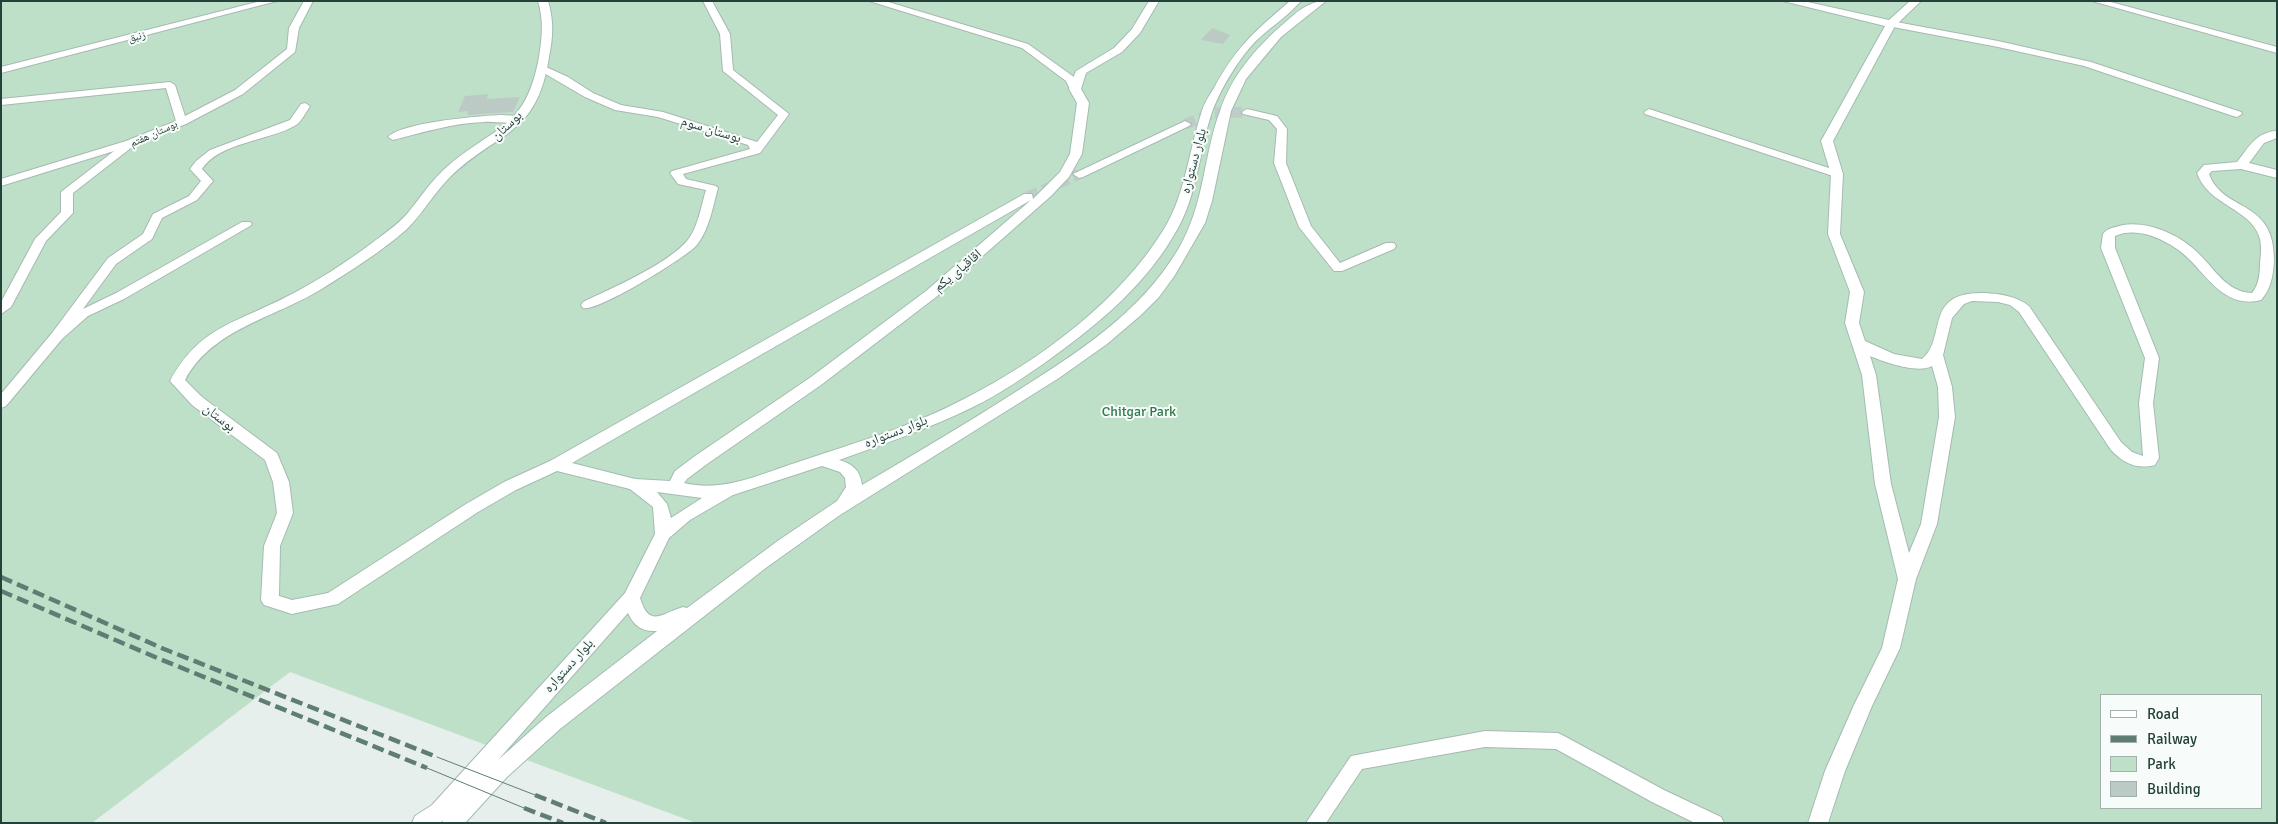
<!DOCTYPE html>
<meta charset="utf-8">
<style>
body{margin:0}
#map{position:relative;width:2278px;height:824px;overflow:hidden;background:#e6efeb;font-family:Signika,sans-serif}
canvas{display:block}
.frame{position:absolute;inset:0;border:2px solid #24423a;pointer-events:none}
.legend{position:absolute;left:2100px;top:694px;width:162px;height:115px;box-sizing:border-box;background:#f7fbf9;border:1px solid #a3b1ad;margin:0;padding:6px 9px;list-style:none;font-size:15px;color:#24423a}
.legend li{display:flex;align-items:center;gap:10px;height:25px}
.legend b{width:25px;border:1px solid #a3b1ad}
</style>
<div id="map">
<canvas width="2278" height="824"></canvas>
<div class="frame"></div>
<ul class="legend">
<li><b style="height:6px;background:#fff"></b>Road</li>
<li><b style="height:6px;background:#5f7d75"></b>Railway</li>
<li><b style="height:14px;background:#bfe0c8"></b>Park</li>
<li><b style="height:14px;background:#bbcac4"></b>Building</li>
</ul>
</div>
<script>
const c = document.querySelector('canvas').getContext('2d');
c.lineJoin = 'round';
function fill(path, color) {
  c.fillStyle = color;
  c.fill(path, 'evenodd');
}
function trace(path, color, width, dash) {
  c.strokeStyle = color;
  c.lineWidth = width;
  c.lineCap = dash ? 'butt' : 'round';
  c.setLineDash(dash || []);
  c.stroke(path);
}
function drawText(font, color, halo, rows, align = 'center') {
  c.font = font + ' Signika,"Noto Naskh Arabic",sans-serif';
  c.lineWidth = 4;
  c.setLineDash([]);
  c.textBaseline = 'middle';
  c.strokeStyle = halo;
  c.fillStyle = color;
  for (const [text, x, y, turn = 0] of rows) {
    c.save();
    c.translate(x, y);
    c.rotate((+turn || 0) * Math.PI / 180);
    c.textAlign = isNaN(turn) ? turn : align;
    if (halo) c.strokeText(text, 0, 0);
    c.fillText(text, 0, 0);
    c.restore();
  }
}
fill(new Path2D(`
 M 1,1 L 2277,1 L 2277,823 L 696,823 L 290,672 L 92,823 L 1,823 ZM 2102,695 L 2262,695 L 2262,808 L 2102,808 Z`), '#bfe0c8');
fill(new Path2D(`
 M 1212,28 L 1230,35 L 1223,44 L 1201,40 Z
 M 489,94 L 486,99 L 520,97 L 513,112 L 468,115 L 467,111 L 458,112 L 465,96 Z`), '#bbcac4');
trace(new Path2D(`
 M 1185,124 L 1215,113 L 1247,112`), '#bfccc8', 11, [11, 5]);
trace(new Path2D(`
 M 1028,197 L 1079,174`), '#bfccc8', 11, [11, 5.5]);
const street = new Path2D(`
 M 261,1 L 277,1 L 1,73 L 1,67 Z
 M 304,1 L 313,1 L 299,28 L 295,52 L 243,94 L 186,124 L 136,144 L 73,193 L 73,213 L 46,241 L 11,307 L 1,314 L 1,302 L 35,239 L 61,212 L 61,192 L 114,151 L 1,186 L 1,179 L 126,141 L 176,121 L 166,88 L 1,105 L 1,99 L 170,82 L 175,85 L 185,116 L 235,90 L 287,49 L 289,28 Z
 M 703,1 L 712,1 L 730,34 L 733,70 L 789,114 L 760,153 L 683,174 L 686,179 L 716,186 L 718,188 C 713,206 709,231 696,246 C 683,259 598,312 583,308 L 581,305 L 583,302 C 612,288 666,265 687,241 C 698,228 701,206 706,190 L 678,184 L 670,173 L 672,171 L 750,149 L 748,145 L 658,117 L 615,110 L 585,97 L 537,69 L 542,66 L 546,67 L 568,77 L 593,93 L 621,105 L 663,112 L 757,142 L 778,115 L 723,71 L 720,34 Z
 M 869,1 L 885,1 L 1028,44 L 1074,77 L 1080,89 L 1079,91 L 1071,91 L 1066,81 L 1022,48 Z
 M 2092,1 L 2107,1 L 2277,47 L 2277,53 Z
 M 1891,21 L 1998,41 L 2091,62 L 2241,112 L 2242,114 L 2237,117 L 2233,116 L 2084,66 L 1998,47 L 1888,26 L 1888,22 Z
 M 305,103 L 310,106 C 306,112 302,121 296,125 C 270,141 219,142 202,169 L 213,181 L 197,200 L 162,218 L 152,239 L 116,264 L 83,309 L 116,293 L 242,222 L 250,222 L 252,224 L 250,226 L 124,299 L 88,316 L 62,339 L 6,406 L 1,408 L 1,394 L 52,333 L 108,258 L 143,234 L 153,214 L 189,196 L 201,181 L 190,169 L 196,161 L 210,150 L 290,120 L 301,104 Z
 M 1247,109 L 1277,116 L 1287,129 L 1286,163 L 1311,226 L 1340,263 L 1386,243 L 1394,243 L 1396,246 L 1394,249 L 1342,271 L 1334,271 L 1299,227 L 1274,163 L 1277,129 L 1269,120 L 1243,114 L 1242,112 Z
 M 1649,109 L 1841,172 L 1843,174 L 1841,176 L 1833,176 L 1645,114 L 1644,112 Z
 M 502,115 L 518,116 L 523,119 C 516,126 495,121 485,122 C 453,123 424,132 393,140 L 388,137 C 403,122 479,116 502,115 Z
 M 1485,731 L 1558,733 L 1564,736 L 1664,790 L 1721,817 L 1724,823 L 1695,823 L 1652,802 L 1556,749 L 1485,747 L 1362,769 L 1326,823 L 1306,823 L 1351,756 Z`);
const secondary = new Path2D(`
 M 538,1 L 548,1 C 554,21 553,37 549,57 C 537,136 499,130 450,177 C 434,193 423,213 407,229 C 381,252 350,271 320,290 C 274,318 212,329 185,380 L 202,397 L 277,453 L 289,482 L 293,513 L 280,546 L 279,596 L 292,600 L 328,593 L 466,504 L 504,482 L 550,461 L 1024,194 L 1032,194 L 1033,199 L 1060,172 L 1070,154 L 1077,103 L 1069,89 L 1076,71 L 1114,48 L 1132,29 L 1149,1 L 1159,1 L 1140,33 L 1122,52 L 1086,73 L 1081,89 L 1089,103 L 1082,154 L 1069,177 L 1051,196 L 936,297 L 821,385 L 707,464 L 687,479 L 684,483 C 724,493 763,473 801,461 C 855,443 913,426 964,399 C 1039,361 1120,301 1164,229 C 1185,195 1189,151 1201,114 C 1203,105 1209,96 1214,88 C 1236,47 1255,31 1290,1 L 1301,1 C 1289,15 1272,26 1258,39 C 1240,56 1221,88 1212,112 C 1199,150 1198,192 1178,228 C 1147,284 1101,322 1050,359 C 1026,376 1000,394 973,407 C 930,428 884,444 839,460 C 853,464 860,470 862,485 C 913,455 964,425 1014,393 C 1077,353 1140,314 1179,248 C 1205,203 1203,157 1220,111 C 1231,77 1255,49 1281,26 C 1295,14 1307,1 1326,1 L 1281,37 L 1246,79 L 1231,111 L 1212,201 L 1205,223 L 1175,275 L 1159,297 L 1141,315 L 1107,344 L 1059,378 L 840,515 L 767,567 L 560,729 L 507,777 L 465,823 L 442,823 L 443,820 L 440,823 L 412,823 L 415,816 L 432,805 L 625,593 L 655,534 L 653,507 L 630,489 L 557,471 L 516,490 L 478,512 L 338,604 L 292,614 L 264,605 L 261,600 L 264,546 L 277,513 L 273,482 L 265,460 L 192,405 L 170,381 C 199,327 236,323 286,297 C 316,282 345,263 372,243 C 384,234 397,225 407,214 C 421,197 432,179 449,165 C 497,125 526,128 539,57 C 542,37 544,21 538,1 ZM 1031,200 L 926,291 L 811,377 L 695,456 L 675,471 L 670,481 L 635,479 L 572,463 ZM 822,466 L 840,472 L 845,478 L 846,487 L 837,501 L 779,540 L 687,608 L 683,607 C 661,614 649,628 640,598 L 669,538 L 690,520 L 733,495 ZM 657,492 L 702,498 L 671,518 L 667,504 ZM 628,613 C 634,626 642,632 657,631 L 546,717 L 498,760 Z
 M 1783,1 L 1803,1 L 1889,20 L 1910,1 L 1921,1 L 1895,26 L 1833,141 L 1843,174 L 1840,234 L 1864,292 L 1859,323 L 1865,341 L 1894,354 L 1922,359 C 1948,338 1922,291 1985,293 C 2001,294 2016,296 2029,306 L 2121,442 L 2132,452 L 2143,456 L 2139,403 L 2145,358 L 2101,248 L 2103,234 C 2107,228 2116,227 2123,225 C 2149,221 2180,235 2198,253 C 2215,269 2226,292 2252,293 C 2259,285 2260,273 2260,263 C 2261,254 2262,244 2259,236 C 2249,208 2208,205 2197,173 L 2204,165 L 2237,162 C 2249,147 2256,132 2277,131 L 2277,138 L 2264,143 L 2249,163 L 2277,170 L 2277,178 L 2241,169 L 2212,171 L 2209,174 C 2223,213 2275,198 2274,261 C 2273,276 2271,289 2261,300 C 2227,309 2209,279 2189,259 C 2178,248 2164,240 2149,235 C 2138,232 2126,231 2115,236 L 2115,248 L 2159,358 L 2153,403 L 2159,458 L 2155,465 C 2137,470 2123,463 2111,450 L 2019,312 L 2010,305 L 1998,302 L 1972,301 L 1964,304 L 1952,318 L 1943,355 L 1952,387 L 1955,417 L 1937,524 L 1916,579 L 1900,648 L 1872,706 L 1845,771 L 1828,823 L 1808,823 L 1825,771 L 1854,705 L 1882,648 L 1898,579 L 1875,484 L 1862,375 L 1845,323 L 1850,292 L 1828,234 L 1831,174 L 1821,141 L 1885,26 ZM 1870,356 C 1884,362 1918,374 1932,366 L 1938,387 L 1939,417 L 1921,524 L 1909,553 L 1891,484 L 1876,375 Z
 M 1185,121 L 1191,124 L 1189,126 L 1083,177 L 1079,178 L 1073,174 Z`);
trace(street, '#a8b8b2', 2);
trace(secondary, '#a4bbb3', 2);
fill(street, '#fff');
fill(secondary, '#fff');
trace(new Path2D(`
 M 437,757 L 535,795
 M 427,768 L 524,808`), '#5f7d75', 1);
trace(new Path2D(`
 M 1,577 L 164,649 L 437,757
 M 1,591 L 155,657 L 427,768
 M 535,795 L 606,823
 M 524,808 L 563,823`), '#5f7d75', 4.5, [12, 5.5]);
drawText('11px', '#24423a', '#f7fbf9', [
 ["زنبق",137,37,-14],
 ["بوستان هفتم",154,134,-24]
]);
drawText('14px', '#24423a', '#f7fbf9', [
 ["بوستان",507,126,-43],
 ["بوستان سوم",711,130,17],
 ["بلوار دستواره",1194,161,-75],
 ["اقاقیای یکم",958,271,-40],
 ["بوستان",219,418,38],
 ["بلوار دستواره",896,432,-21],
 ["بلوار دستواره",569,666,-48]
]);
drawText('14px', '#2d7a4b', '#f7fbf9', [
 ["Chitgar Park",1139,412]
]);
</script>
